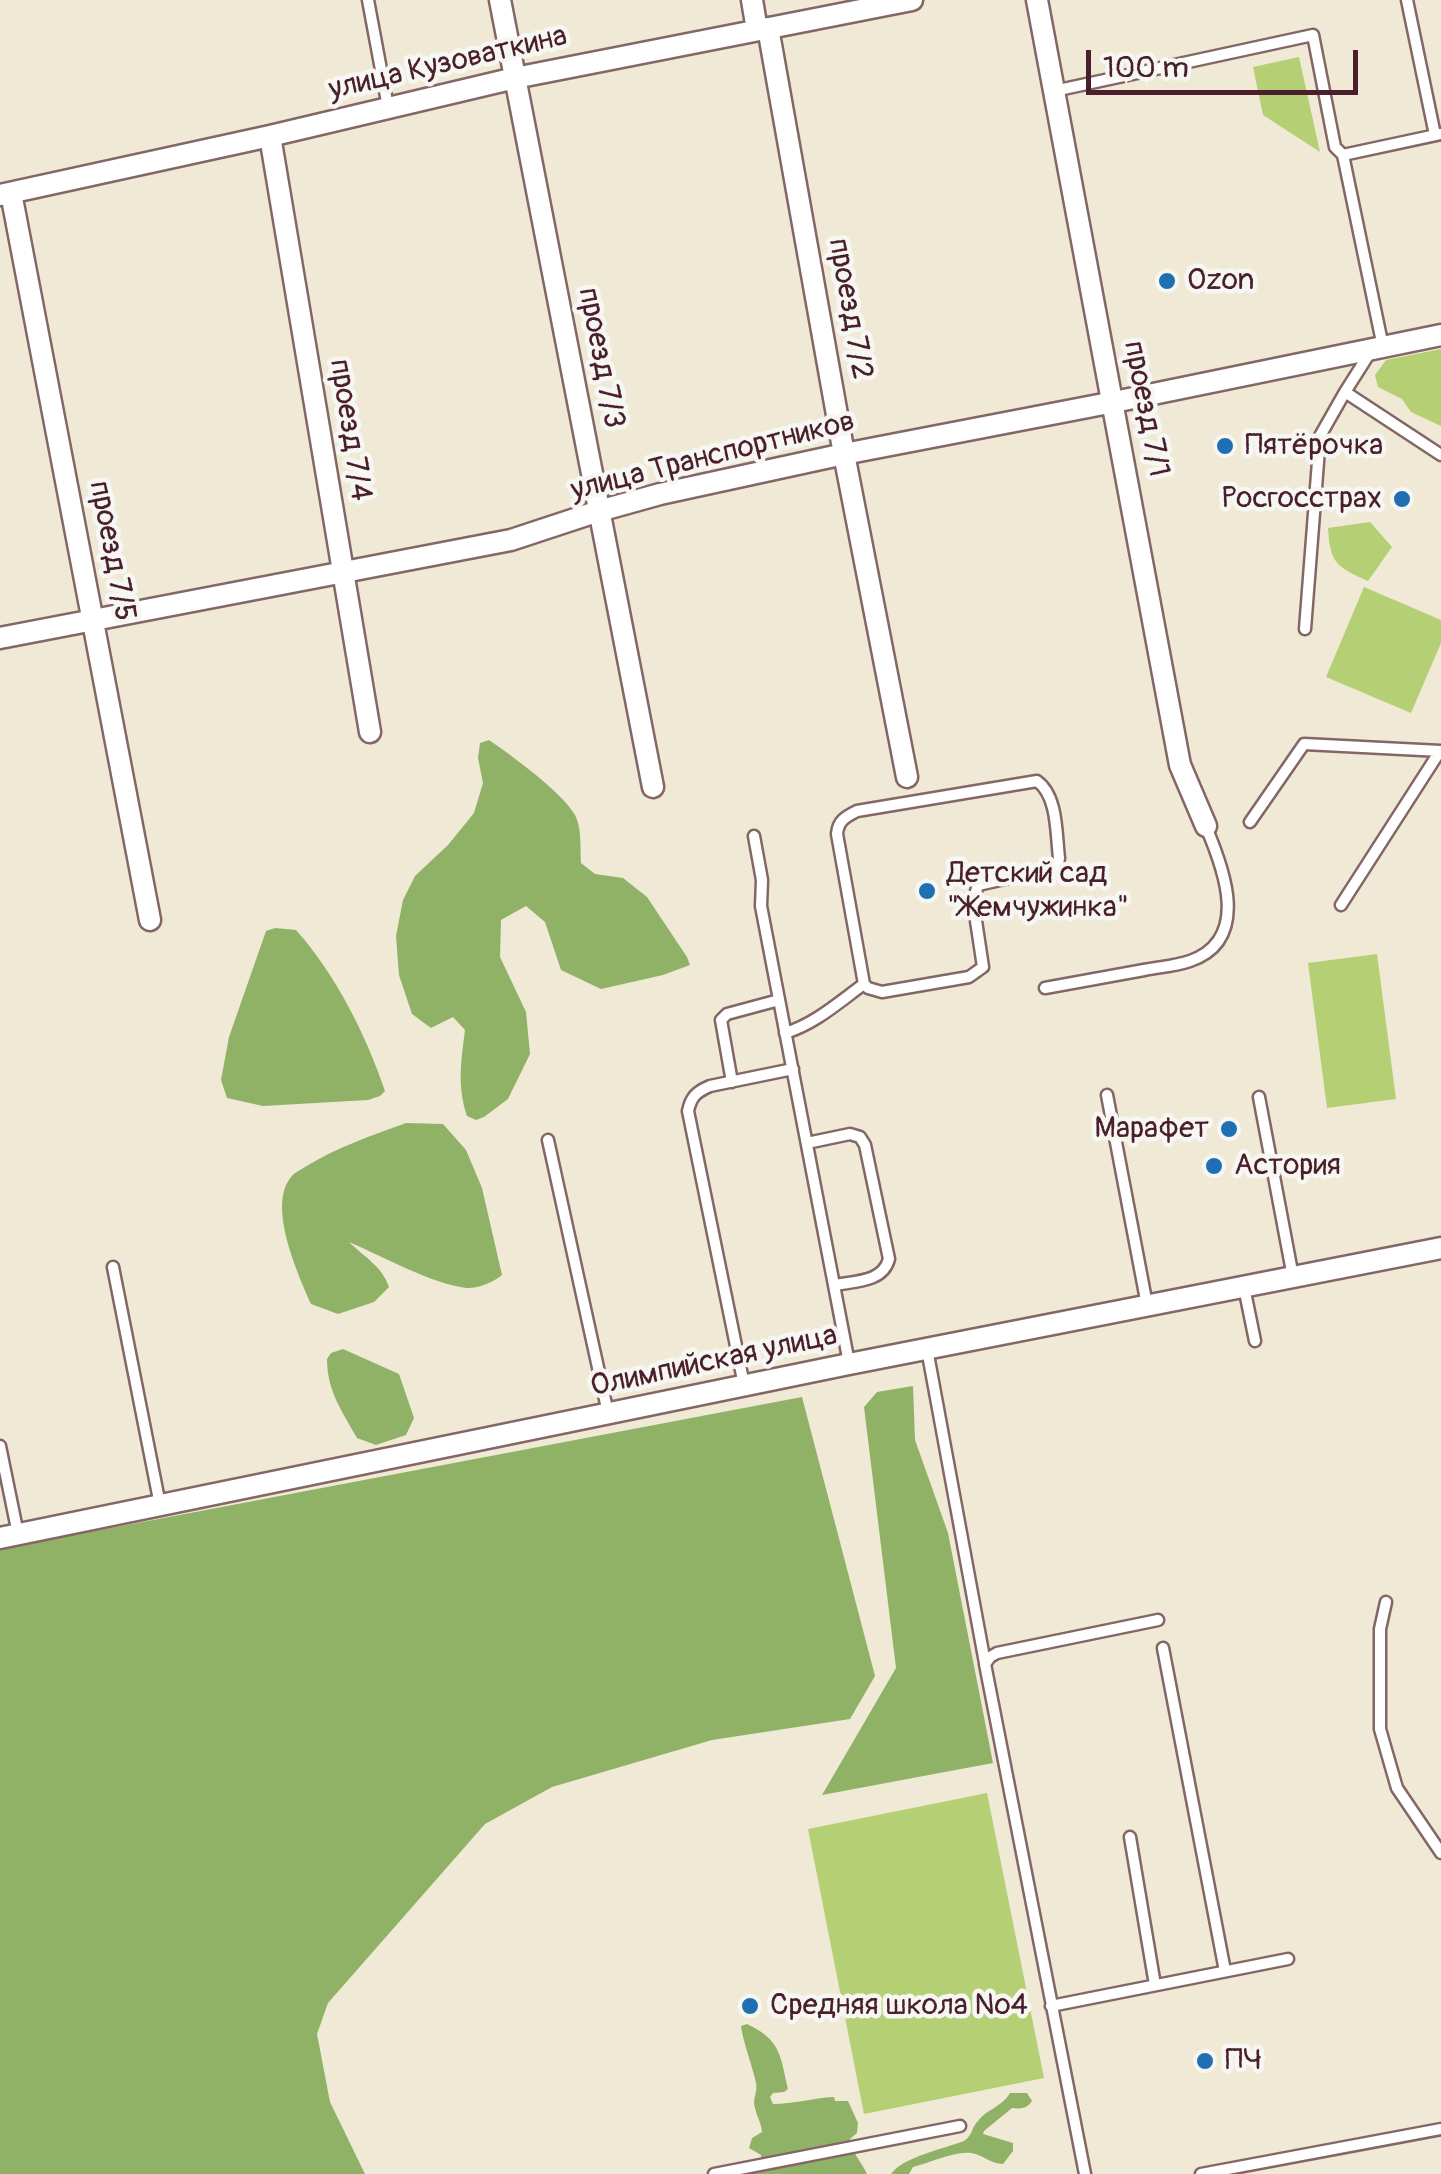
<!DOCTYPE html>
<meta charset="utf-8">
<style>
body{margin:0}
#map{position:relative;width:1441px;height:2174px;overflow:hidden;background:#f0e9d5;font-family:Pangolin,sans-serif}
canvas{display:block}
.scale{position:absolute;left:1086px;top:50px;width:272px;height:45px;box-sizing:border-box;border:5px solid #4a1f2b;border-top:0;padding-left:12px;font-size:30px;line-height:35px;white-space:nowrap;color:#4a1f2b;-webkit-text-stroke:8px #f6f6f2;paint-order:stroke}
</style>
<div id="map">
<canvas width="1441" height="2174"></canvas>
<div class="scale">100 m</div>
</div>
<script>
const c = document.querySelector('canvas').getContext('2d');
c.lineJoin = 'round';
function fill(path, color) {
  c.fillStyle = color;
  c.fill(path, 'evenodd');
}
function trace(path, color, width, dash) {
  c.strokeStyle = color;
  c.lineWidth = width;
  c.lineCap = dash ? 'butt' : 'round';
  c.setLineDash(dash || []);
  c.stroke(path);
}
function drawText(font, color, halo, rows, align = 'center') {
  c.font = font + ' Pangolin,sans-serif';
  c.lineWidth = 9;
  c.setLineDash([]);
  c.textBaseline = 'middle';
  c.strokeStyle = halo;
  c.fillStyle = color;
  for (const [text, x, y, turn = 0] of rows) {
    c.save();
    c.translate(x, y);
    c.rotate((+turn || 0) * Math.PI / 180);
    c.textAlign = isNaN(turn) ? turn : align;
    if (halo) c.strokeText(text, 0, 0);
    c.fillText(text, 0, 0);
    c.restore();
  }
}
fill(new Path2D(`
 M 1299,57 L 1320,152 L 1263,115 L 1253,67 Z
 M 1441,349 L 1441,426 L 1411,412 L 1402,399 L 1378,387 L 1375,375 L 1386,360 Z
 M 1370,522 L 1392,547 L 1368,581 C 1337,567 1330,564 1328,528 Z
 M 1364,587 L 1441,620 L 1441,643 L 1411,713 L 1326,677 Z
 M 1377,954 L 1396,1099 L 1327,1108 L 1308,963 Z
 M 987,1793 L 1044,2078 L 864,2114 L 808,1829 Z`), '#b5cf74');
fill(new Path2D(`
 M 489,740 C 512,756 561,791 575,815 C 582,828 580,848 581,863 L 595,874 L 623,878 L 647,897 L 687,957 L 690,965 L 663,975 L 601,989 L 561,970 L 545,922 L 526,906 L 501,920 L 500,957 L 526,1012 L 530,1054 L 508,1099 L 484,1117 L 476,1120 L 467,1116 C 457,1086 461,1061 465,1030 L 453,1017 L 431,1028 L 412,1014 L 399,975 L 396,936 L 403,900 L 415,876 L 448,845 L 474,813 L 483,783 L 478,758 L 480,743 Z
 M 275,928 L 296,930 C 336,975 366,1035 385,1091 L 380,1096 L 368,1100 L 263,1106 L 227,1098 L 221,1080 L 229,1037 L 266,931 Z
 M 406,1123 L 443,1124 L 466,1150 L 482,1188 L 502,1275 C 494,1282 477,1289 466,1288 C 430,1283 384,1257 349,1242 C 363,1256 382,1266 389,1287 L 374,1302 L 338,1314 L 311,1304 C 298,1274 266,1204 292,1176 C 295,1172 301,1170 305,1167 C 337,1147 371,1136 406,1123 Z
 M 343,1349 L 399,1374 L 414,1418 L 406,1435 L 376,1445 L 357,1438 C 342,1411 327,1391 327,1359 L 331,1353 Z
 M 913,1386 L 915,1440 L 948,1533 L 993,1763 L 822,1795 L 896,1668 L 864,1407 L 877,1392 Z
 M 802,1397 L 875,1676 L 850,1719 L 712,1740 L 552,1787 L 485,1824 L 328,2003 L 317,2034 L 330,2102 L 365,2174 L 0,2174 L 0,1549 Z
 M 747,2024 C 781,2040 780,2055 788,2089 L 784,2092 L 773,2093 L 770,2097 L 773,2104 C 793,2104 813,2098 834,2097 L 835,2101 L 848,2101 L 858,2123 L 857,2133 L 850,2139 C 851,2151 862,2163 867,2174 L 749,2174 L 762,2168 L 761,2155 L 749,2148 L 752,2138 L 762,2132 C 761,2122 757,2117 755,2108 C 752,2098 758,2093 756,2083 C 752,2064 744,2046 741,2026 Z
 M 1010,2093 L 1027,2093 L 1032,2101 C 1027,2109 1020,2109 1012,2108 L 984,2131 L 983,2134 L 1013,2143 L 1013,2151 L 1003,2164 C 990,2164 984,2155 971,2153 C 954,2151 930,2163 913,2167 L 909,2174 L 891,2174 C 903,2157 943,2149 964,2141 C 973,2135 971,2128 978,2121 C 987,2109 1002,2107 1010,2093 Z`), '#90b266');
const service = new Path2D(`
 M 368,0 L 388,107
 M 1407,0 L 1435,135
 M 1054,91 L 1313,35 L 1335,147 L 1343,155 L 1441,134
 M 1343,155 L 1383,347
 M 1371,351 L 1345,392 L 1441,455
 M 1305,629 L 1320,436 L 1345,392
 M 1250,822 L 1304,744 L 1441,751
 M 754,836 L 762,880 L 761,906 L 849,1363
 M 1341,905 L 1440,751
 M 1045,988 C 1078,982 1111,976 1144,970 C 1159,967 1176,966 1190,961 C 1251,940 1224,869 1206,827
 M 785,1033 C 815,1024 839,1002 864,984 L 837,834 C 838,821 845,817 857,811 L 1037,781 C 1058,796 1056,834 1059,858 L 1058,864 L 1053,868 L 978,885 L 973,901 L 983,967 L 969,977 L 882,992 L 868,988 L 864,984
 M 732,1082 L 721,1020 L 727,1014 L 779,1000
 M 1107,1095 L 1147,1305
 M 1259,1097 L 1293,1277
 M 548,1140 L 608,1413
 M 807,1143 L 850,1134 L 860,1137 L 865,1145 L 889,1259 C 883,1282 856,1281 835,1285
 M 113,1267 L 160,1505
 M 1244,1287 L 1255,1341
 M 927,1349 L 985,1663
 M 744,1385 L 688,1111 C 691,1097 696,1092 710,1086 L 793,1069
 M 0,1446 L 18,1534
 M 1386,1602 L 1380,1629 L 1380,1729 L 1397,1788 L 1441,1853
 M 1163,1648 L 1225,1971
 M 1130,1837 L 1155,1985
 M 1051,2006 L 1288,1959
 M 714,2174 L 960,2126
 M 1085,2174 L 985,1664 L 990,1657 L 997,1653 L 1158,1620
 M 1201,2174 L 1441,2129`);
const minor = new Path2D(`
 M 500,0 L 653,787
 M 752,0 L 757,30
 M 1037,0 L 1180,765 L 1206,826
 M 768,28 L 844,454 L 907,777
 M 270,136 L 370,732
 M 11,193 L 150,920
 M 0,195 L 270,136 L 515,78 L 912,0
 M 0,638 L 511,540 L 599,511 L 660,494 L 844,454 L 1114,402 L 1441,335
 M 0,1538 L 849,1364 L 1441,1248`);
trace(service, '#846666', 15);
trace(minor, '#846666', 25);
trace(service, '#fff', 10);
trace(minor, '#fff', 20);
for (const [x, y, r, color] of [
 [1167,281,10,"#1f6fb2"],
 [1225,446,10,"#1f6fb2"],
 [1402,499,10,"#1f6fb2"],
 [927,891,10,"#1f6fb2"],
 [1229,1129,10,"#1f6fb2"],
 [1214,1166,10,"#1f6fb2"],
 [750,2006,10,"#1f6fb2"],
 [1205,2061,10,"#1f6fb2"]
]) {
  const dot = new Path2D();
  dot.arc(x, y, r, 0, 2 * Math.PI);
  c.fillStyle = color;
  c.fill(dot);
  trace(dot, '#f6f6f2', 4);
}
drawText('30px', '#4a1f2b', '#f6f6f2', [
 ["улица Кузоваткина",448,64,-13],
 ["проезд 7/2",849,309,80],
 ["проезд 7/3",600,358,79],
 ["проезд 7/1",1145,409,79],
 ["проезд 7/4",349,430,81],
 ["улица Транспортников",713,457,-14],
 ["проезд 7/5",111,551,79],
 ["Олимпийская улица",714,1362,-12]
]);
drawText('30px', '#4a1f2b', '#f6f6f2', [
 ["Ozon",1187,281],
 ["Пятёрочка",1245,446],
 ["Росгосстрах",1382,499,"right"],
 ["Детский сад",947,874],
 ["\"Жемчужинка\"",947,908],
 ["Марафет",1209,1129,"right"],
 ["Астория",1234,1166],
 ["Средняя школа №4",770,2006],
 ["ПЧ",1225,2061]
], 'left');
</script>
